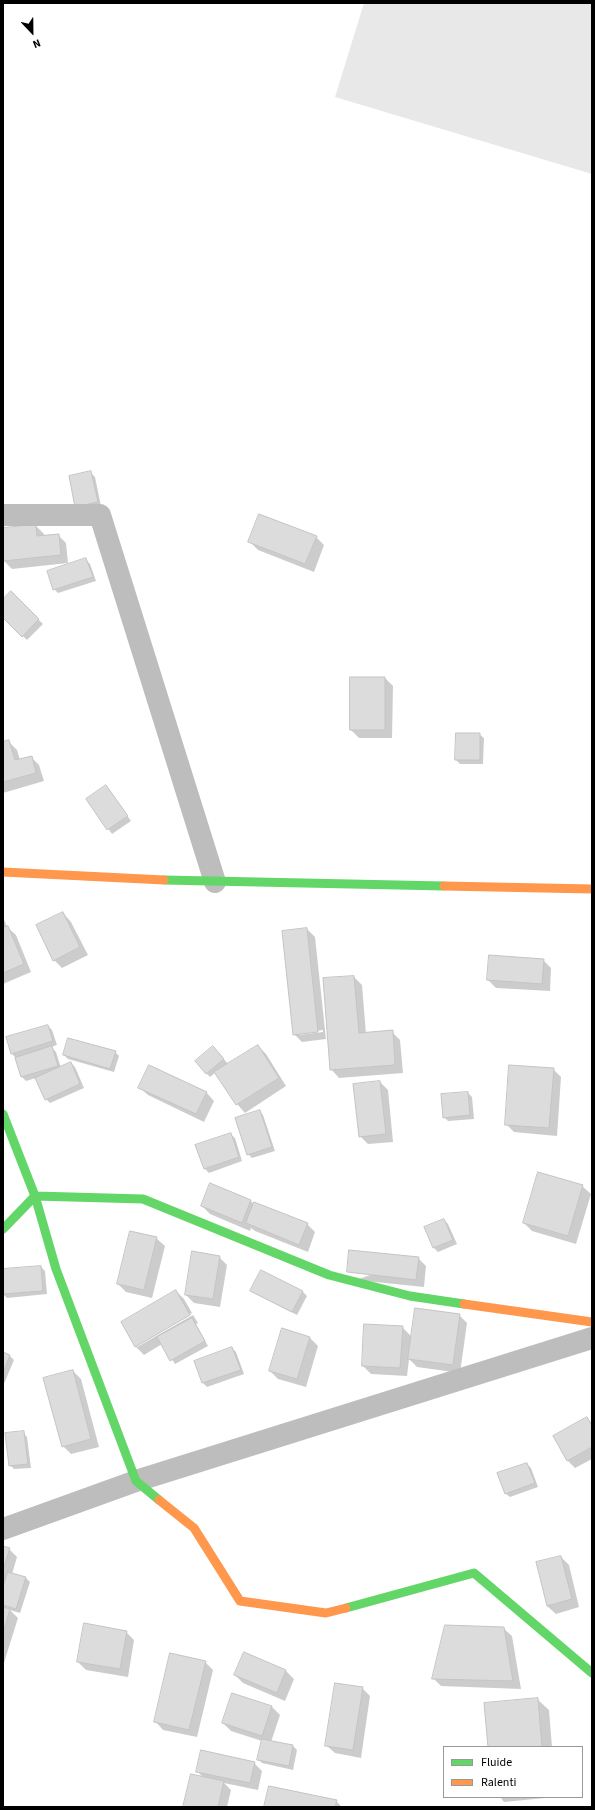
<!DOCTYPE html>
<style>
body{margin:0}
#map{position:relative;width:595px;height:1810px;overflow:hidden;background:#fff;font-family:"Source Sans 3",sans-serif}
canvas{display:block}
.frame{position:absolute;inset:0;border:4px solid #000;pointer-events:none}
.legend{position:absolute;left:443px;top:1746px;width:140px;height:52px;box-sizing:border-box;background:#fff;border:1px solid #999;margin:0;padding:5px 7px;list-style:none;font-size:12px;color:#000}
.legend li{display:flex;align-items:center;gap:8px;height:20px}
.legend b{width:20px;border:1px solid #999}
.north{position:absolute;left:12px;top:12px;width:40px;height:40px;-webkit-text-stroke:3px #fff;paint-order:stroke;rotate:158deg;font-size:11px;font-weight:700;line-height:16px;text-align:center;color:#000}
.north::after{content:'';display:block;margin:auto;width:14px;height:18px;background:#000;clip-path:polygon(50% 0,100% 100%,50% 72%,0 100%)}
</style>
<div id="map">
<canvas width="595" height="1810"></canvas>
<div class="frame"></div>
<ul class="legend">
<li><b style="height:5px;background:#63d668"></b>Fluide</li>
<li><b style="height:5px;background:#ff974d"></b>Ralenti</li>
</ul>
<div class="north">N</div>
</div>
<script>
const c = document.querySelector('canvas').getContext('2d');
c.lineJoin = 'round';
function fill(path, color) {
  c.fillStyle = color;
  c.fill(path, 'evenodd');
}
function trace(path, color, width, dash) {
  c.strokeStyle = color;
  c.lineWidth = width;
  c.lineCap = dash ? 'butt' : 'round';
  c.setLineDash(dash || []);
  c.stroke(path);
}
fill(new Path2D(`
 M 364,3 L 592,3 L 592,174 L 335,97 Z`), '#e8e8e8');
fill(new Path2D(`
 M 91,473 L 95,477 L 101,506 L 80,511 Z
 M 36,526 L 44,534 L 44,537 L 58,535 L 66,543 L 68,563 L 12,569 L 4,561 L 3,529 Z
 M 316,537 L 324,545 L 314,572 L 258,550 L 250,542 Z
 M 86,560 L 90,564 L 96,581 L 58,593 L 54,589 Z
 M 11,593 L 43,624 L 27,640 L 3,617 L 3,600 Z
 M 385,678 L 393,686 L 392,738 L 359,738 L 351,730 Z
 M 479,734 L 484,738 L 483,764 L 460,764 L 456,760 Z
 M 9,742 L 17,750 L 20,760 L 31,757 L 39,765 L 44,781 L 3,793 L 3,743 Z
 M 106,786 L 131,821 L 112,834 L 87,799 Z
 M 63,913 L 71,922 L 88,955 L 62,968 L 54,960 Z
 M 3,917 L 7,927 L 16,935 L 31,972 L 3,984 Z
 M 307,929 L 315,937 L 326,1039 L 302,1042 L 294,1034 ZM 323,1030 L 323,1032 L 299,1035 L 299,1033 Z
 M 543,960 L 551,968 L 550,991 L 496,988 L 488,980 Z
 M 354,977 L 362,985 L 366,1034 L 392,1032 L 400,1040 L 403,1073 L 339,1078 L 331,1069 Z
 M 48,1026 L 52,1030 L 57,1045 L 51,1047 L 56,1052 L 61,1068 L 71,1063 L 75,1067 L 84,1088 L 50,1103 L 46,1099 L 36,1078 L 26,1081 L 22,1077 L 16,1058 L 12,1054 Z
 M 258,1046 L 266,1054 L 286,1086 L 245,1113 L 237,1104 L 216,1072 L 210,1077 L 206,1073 L 217,1051 L 228,1064 Z
 M 115,1052 L 119,1056 L 114,1072 L 68,1059 L 64,1055 Z
 M 553,1069 L 561,1077 L 557,1136 L 514,1132 L 506,1124 Z
 M 380,1082 L 388,1090 L 393,1142 L 368,1144 L 360,1136 Z
 M 139,1087 L 206,1092 L 214,1101 L 204,1122 L 148,1095 Z
 M 468,1093 L 472,1097 L 474,1119 L 448,1121 L 444,1117 Z
 M 259,1111 L 263,1115 L 275,1151 L 252,1158 L 248,1154 Z
 M 230,1134 L 235,1138 L 242,1161 L 209,1173 L 205,1169 L 197,1145 Z
 M 211,1185 L 251,1201 L 254,1205 L 307,1224 L 315,1232 L 308,1252 L 255,1231 L 251,1228 L 250,1231 L 210,1214 L 202,1206 Z
 M 582,1186 L 591,1194 L 576,1244 L 532,1231 L 524,1223 Z
 M 444,1220 L 448,1224 L 457,1244 L 438,1252 L 434,1248 Z
 M 156,1238 L 165,1246 L 152,1298 L 126,1292 L 118,1284 Z
 M 219,1257 L 227,1265 L 220,1307 L 194,1303 L 186,1295 Z
 M 418,1258 L 426,1266 L 424,1287 L 356,1280 Z
 M 41,1267 L 45,1271 L 47,1294 L 7,1298 L 3,1294 L 3,1270 Z
 M 262,1271 L 303,1292 L 307,1296 L 297,1315 L 256,1294 L 252,1290 Z
 M 176,1291 L 184,1299 L 192,1313 L 137,1345 L 137,1347 L 193,1315 L 198,1323 L 196,1324 L 208,1346 L 175,1364 L 162,1344 L 144,1355 L 136,1347 L 122,1322 Z
 M 459,1315 L 467,1323 L 460,1373 L 417,1367 L 409,1359 L 407,1376 L 371,1374 L 363,1366 L 402,1327 L 412,1337 Z
 M 283,1329 L 310,1338 L 318,1346 L 306,1387 L 278,1379 L 270,1371 Z
 M 232,1348 L 236,1352 L 244,1374 L 207,1387 L 203,1383 L 195,1362 Z
 M 3,1353 L 10,1356 L 14,1360 L 3,1386 Z
 M 73,1371 L 81,1379 L 99,1447 L 71,1454 L 63,1446 Z
 M 587,1418 L 592,1423 L 592,1459 L 575,1468 L 567,1460 Z
 M 23,1433 L 27,1437 L 31,1468 L 14,1469 L 10,1465 Z
 M 527,1464 L 531,1468 L 538,1487 L 510,1497 L 505,1493 Z
 M 3,1547 L 9,1549 L 17,1557 L 12,1574 L 26,1578 L 30,1582 L 20,1613 L 10,1610 L 18,1618 L 3,1666 Z
 M 561,1557 L 569,1565 L 579,1607 L 556,1614 L 547,1606 Z
 M 503,1628 L 512,1636 L 521,1689 L 441,1686 L 433,1678 Z
 M 126,1632 L 134,1640 L 128,1677 L 86,1670 L 78,1662 Z
 M 244,1653 L 286,1671 L 294,1679 L 285,1701 L 243,1683 L 235,1675 Z
 M 205,1662 L 213,1670 L 197,1737 L 163,1730 L 155,1721 Z
 M 362,1688 L 370,1696 L 361,1758 L 335,1753 L 326,1745 Z
 M 233,1694 L 272,1707 L 280,1715 L 271,1742 L 293,1746 L 297,1750 L 293,1770 L 262,1763 L 258,1759 L 262,1741 L 231,1731 L 223,1723 Z
 M 537,1699 L 549,1710 L 552,1747 L 489,1747 Z
 M 254,1763 L 262,1771 L 258,1790 L 224,1783 L 231,1790 L 227,1807 L 184,1807 L 204,1778 L 197,1771 Z
 M 500,1797 L 555,1797 L 504,1802 Z
 M 336,1801 L 342,1807 L 265,1807 Z`), '#0003');
const building = new Path2D(`
 M 91,471 L 98,502 L 75,507 L 69,476 Z
 M 259,514 L 317,536 L 305,564 L 248,542 Z
 M 36,525 L 37,536 L 59,534 L 61,555 L 3,561 L 3,528 Z
 M 86,558 L 93,577 L 53,590 L 47,571 Z
 M 11,591 L 39,619 L 22,637 L 3,618 L 3,599 Z
 M 350,677 L 385,677 L 385,730 L 350,730 Z
 M 456,733 L 480,733 L 480,760 L 455,760 Z
 M 9,740 L 15,760 L 32,756 L 36,773 L 3,782 L 3,742 Z
 M 106,785 L 128,816 L 107,830 L 86,799 Z
 M 63,912 L 80,947 L 53,961 L 36,925 Z
 M 8,926 L 24,964 L 3,973 L 3,928 Z
 M 307,928 L 318,1032 L 293,1035 L 282,931 Z
 M 489,955 L 544,959 L 542,984 L 487,980 Z
 M 354,976 L 359,1033 L 393,1030 L 395,1065 L 330,1070 L 323,978 Z
 M 48,1025 L 53,1041 L 11,1054 L 6,1037 Z
 M 68,1038 L 116,1051 L 110,1069 L 63,1055 Z
 M 258,1045 L 279,1078 L 236,1105 L 214,1072 Z
 M 52,1046 L 58,1066 L 21,1077 L 15,1058 Z
 M 213,1046 L 224,1059 L 206,1074 L 195,1061 Z
 M 71,1062 L 80,1084 L 45,1100 L 35,1078 Z
 M 149,1065 L 207,1092 L 196,1114 L 138,1088 Z
 M 509,1065 L 554,1068 L 549,1128 L 505,1125 Z
 M 380,1081 L 386,1134 L 359,1137 L 353,1084 Z
 M 468,1092 L 470,1115 L 443,1118 L 441,1094 Z
 M 260,1110 L 272,1147 L 247,1155 L 235,1118 Z
 M 231,1133 L 239,1157 L 204,1169 L 195,1145 Z
 M 538,1172 L 583,1185 L 568,1236 L 523,1223 Z
 M 210,1183 L 251,1200 L 242,1223 L 201,1206 Z
 M 254,1202 L 308,1223 L 299,1245 L 246,1223 Z
 M 444,1219 L 453,1240 L 433,1248 L 424,1227 Z
 M 130,1231 L 157,1237 L 144,1290 L 117,1284 Z
 M 349,1250 L 419,1257 L 416,1280 L 347,1272 Z
 M 192,1251 L 220,1256 L 213,1299 L 185,1295 Z
 M 41,1266 L 43,1291 L 3,1294 L 3,1269 Z
 M 261,1270 L 303,1291 L 292,1312 L 250,1291 Z
 M 176,1290 L 190,1315 L 135,1347 L 121,1322 Z
 M 415,1308 L 460,1314 L 453,1365 L 408,1359 Z
 M 192,1318 L 205,1341 L 170,1361 L 157,1337 Z
 M 364,1324 L 403,1326 L 400,1368 L 362,1366 Z
 M 282,1328 L 310,1337 L 297,1379 L 269,1371 Z
 M 232,1347 L 241,1370 L 202,1383 L 194,1361 Z
 M 3,1352 L 10,1355 L 3,1373 Z
 M 73,1370 L 91,1439 L 62,1447 L 43,1378 Z
 M 587,1417 L 592,1426 L 592,1447 L 567,1461 L 553,1436 Z
 M 24,1431 L 28,1464 L 9,1466 L 5,1433 Z
 M 527,1463 L 535,1483 L 505,1494 L 497,1473 Z
 M 3,1546 L 10,1548 L 3,1570 Z
 M 561,1556 L 572,1599 L 547,1606 L 536,1562 Z
 M 8,1572 L 26,1577 L 16,1609 L 3,1605 L 3,1587 Z
 M 3,1607 L 10,1609 L 3,1633 Z
 M 84,1623 L 127,1631 L 120,1669 L 77,1662 Z
 M 445,1625 L 504,1627 L 513,1681 L 432,1679 Z
 M 244,1652 L 286,1670 L 277,1693 L 234,1675 Z
 M 170,1653 L 206,1661 L 189,1730 L 154,1722 Z
 M 335,1683 L 363,1687 L 353,1750 L 325,1746 Z
 M 232,1693 L 272,1706 L 262,1736 L 222,1723 Z
 M 538,1698 L 542,1747 L 488,1747 L 484,1703 Z
 M 262,1739 L 293,1745 L 289,1766 L 257,1760 Z
 M 201,1750 L 255,1762 L 250,1783 L 196,1772 Z
 M 191,1774 L 224,1781 L 218,1807 L 183,1807 Z
 M 269,1786 L 337,1800 L 335,1807 L 264,1807 Z`);
fill(building, '#dcdcdc');
trace(building, '#c4c4c4', 1);
trace(new Path2D(`
 M 3,515 L 100,515 L 215,882
 M 3,1529 L 136,1481 L 592,1338`), '#bdbdbd', 22);
trace(new Path2D(`
 M 164,880 L 444,886
 M 3,1114 L 35,1196 L 56,1269 L 136,1481 L 159,1500
 M 3,1229 L 35,1196 L 143,1199 L 329,1275 L 410,1296 L 464,1304
 M 346,1608 L 474,1573 L 592,1673`), '#63d668', 9);
trace(new Path2D(`
 M 3,872 L 164,880
 M 444,886 L 592,889
 M 464,1304 L 592,1322
 M 159,1500 L 194,1528 L 240,1601 L 326,1613 L 346,1608`), '#ff974d', 9);
</script>
